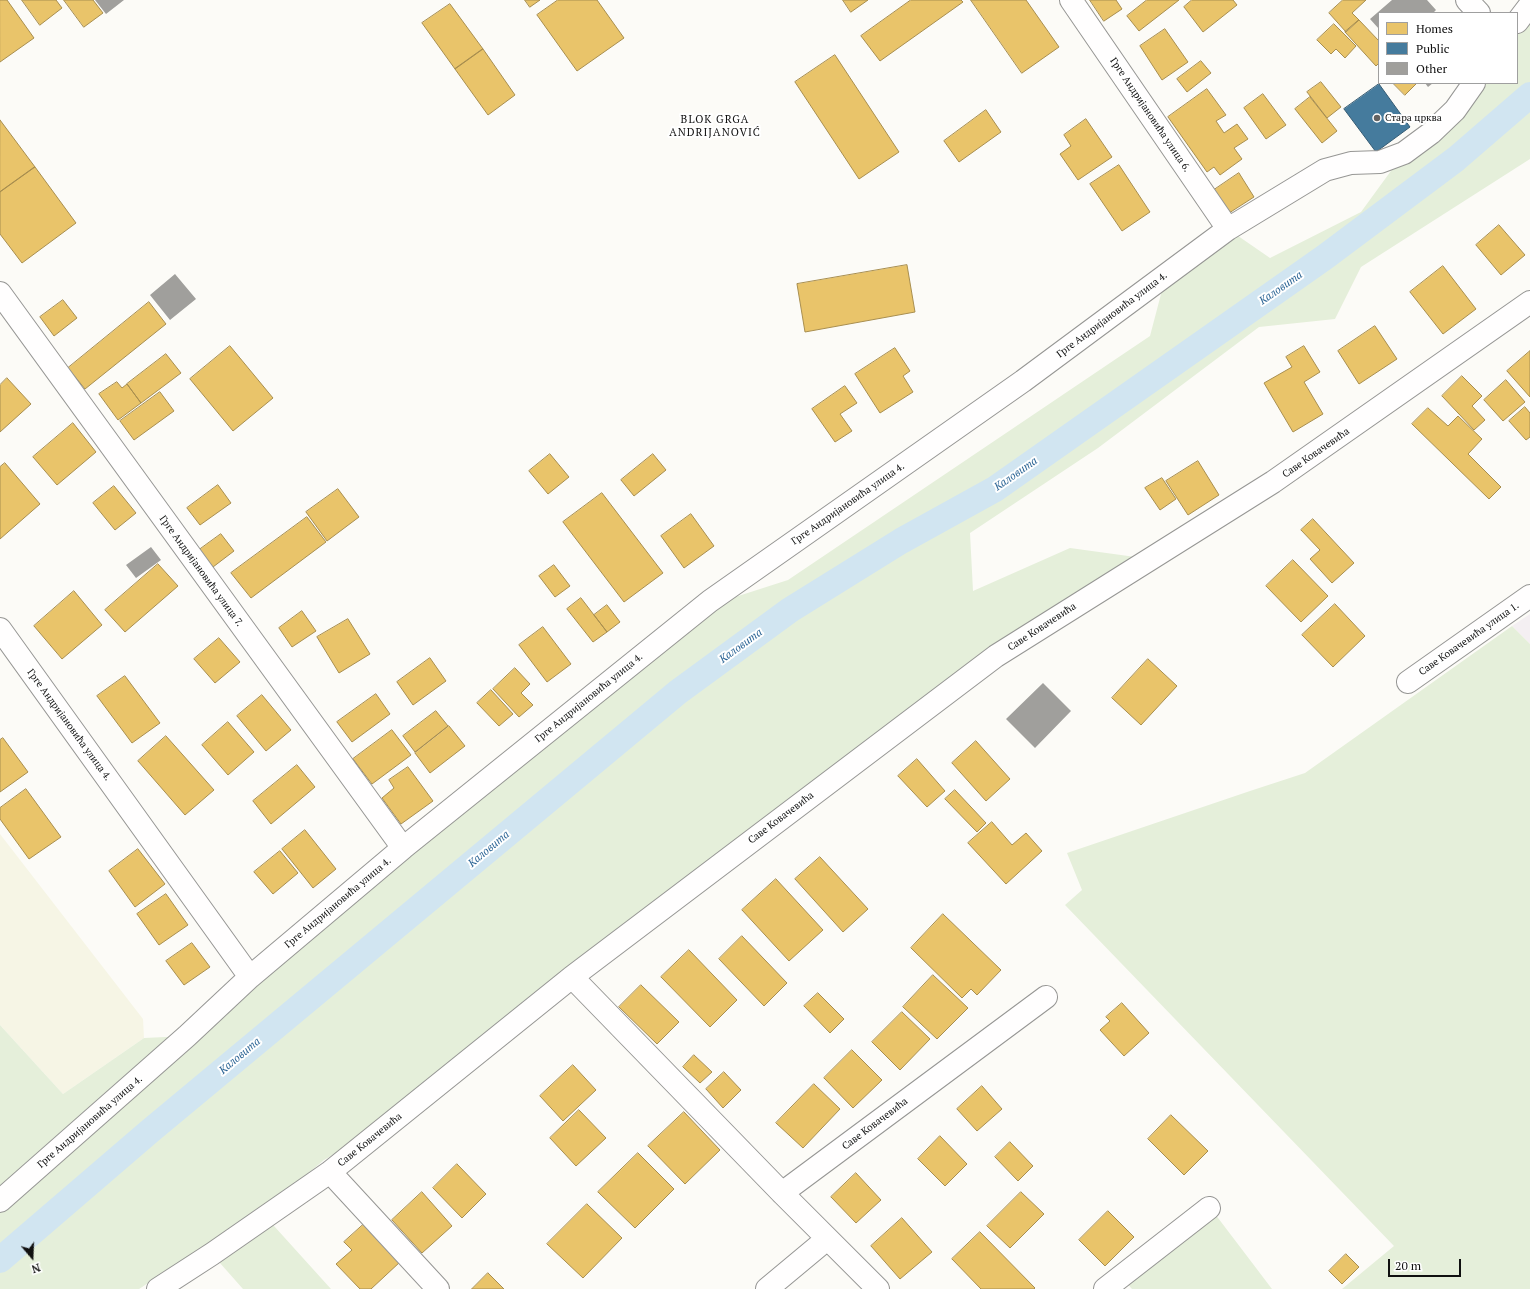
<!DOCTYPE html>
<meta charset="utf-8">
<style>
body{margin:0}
#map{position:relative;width:1530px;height:1289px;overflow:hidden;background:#fcfbf7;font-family:"PT Serif",serif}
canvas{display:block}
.legend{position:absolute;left:1378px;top:12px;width:140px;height:72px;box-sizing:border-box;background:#fff;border:1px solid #9f9f9f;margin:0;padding:5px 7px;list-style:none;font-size:12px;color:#101010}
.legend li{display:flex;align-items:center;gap:8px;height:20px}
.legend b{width:20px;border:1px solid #9f9f9f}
.north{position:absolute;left:12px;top:1237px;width:40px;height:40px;-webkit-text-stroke:3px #fff;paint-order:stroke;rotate:161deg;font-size:11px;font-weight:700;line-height:16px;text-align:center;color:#101010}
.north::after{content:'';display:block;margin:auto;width:14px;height:18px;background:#101010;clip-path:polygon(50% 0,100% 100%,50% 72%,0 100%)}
.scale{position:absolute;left:1388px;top:1259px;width:73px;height:18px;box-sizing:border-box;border:2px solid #101010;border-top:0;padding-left:5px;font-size:12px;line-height:14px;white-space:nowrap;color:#101010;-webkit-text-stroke:3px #fff;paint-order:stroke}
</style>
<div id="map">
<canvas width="1530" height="1289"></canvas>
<ul class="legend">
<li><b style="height:11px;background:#e9c46a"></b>Homes</li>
<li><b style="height:11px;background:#457b9d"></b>Public</li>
<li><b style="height:11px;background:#a09f9c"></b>Other</li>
</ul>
<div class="north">N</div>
<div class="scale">20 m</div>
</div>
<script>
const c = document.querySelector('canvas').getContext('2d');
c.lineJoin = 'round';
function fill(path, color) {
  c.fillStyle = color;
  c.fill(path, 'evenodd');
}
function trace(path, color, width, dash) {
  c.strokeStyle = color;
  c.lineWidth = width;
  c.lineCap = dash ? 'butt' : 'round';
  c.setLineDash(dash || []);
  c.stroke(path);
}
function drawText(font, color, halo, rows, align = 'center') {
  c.font = font + ' "PT Serif",serif';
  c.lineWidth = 4;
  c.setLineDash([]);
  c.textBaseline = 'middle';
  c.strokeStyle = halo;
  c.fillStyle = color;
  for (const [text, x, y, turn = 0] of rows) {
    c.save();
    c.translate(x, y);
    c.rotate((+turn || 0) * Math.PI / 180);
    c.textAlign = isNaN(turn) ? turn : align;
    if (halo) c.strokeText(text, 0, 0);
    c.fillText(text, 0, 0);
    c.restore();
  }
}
fill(new Path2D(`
 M 1530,614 L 1530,644 L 1512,626 Z`), '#f4eff2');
fill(new Path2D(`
 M 0,834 L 143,1019 L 144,1038 L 63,1094 L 0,1025 Z`), '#f6f5e5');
fill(new Path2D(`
 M 1530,8 L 1530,159 L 1361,267 L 1335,319 L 1259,327 L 1098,448 L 970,533 L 973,591 L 1070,548 L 1150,559 L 992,659 L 403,1113 L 324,1160 L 276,1200 L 139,1289 L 0,1289 L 0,1025 L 63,1094 L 144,1038 L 187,1036 L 701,608 L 788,580 L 1150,336 L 1166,275 L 1228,229 L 1270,258 L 1361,212 L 1404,153 L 1475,83 L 1517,83 L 1517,25 Z
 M 1512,626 L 1530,644 L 1530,1289 L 1342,1289 L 1394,1246 L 1065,905 L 1082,890 L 1067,853 L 1250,791 L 1305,773 Z
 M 1212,1210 L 1272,1289 L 1132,1289 L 1123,1279 Z
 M 265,1216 L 331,1289 L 243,1289 L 212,1254 Z`), '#e5efda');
const homes = new Path2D(`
 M 0,0 L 7,0 L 34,38 L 0,62 Z
 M 22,0 L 56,0 L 62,8 L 40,25 Z
 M 64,0 L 93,0 L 103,13 L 84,27 Z
 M 525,0 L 540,0 L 530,7 Z
 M 558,0 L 597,0 L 624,38 L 577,71 L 537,15 Z
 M 843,0 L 868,0 L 851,12 Z
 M 911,0 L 961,0 L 963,2 L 880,61 L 861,36 Z
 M 971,0 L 1026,0 L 1059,47 L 1022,73 Z
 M 1090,0 L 1116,0 L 1122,9 L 1104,21 Z
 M 1147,0 L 1179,0 L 1139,31 L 1127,16 Z
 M 1192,0 L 1233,0 L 1237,5 L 1203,32 L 1184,7 Z
 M 1343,0 L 1366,0 L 1352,13 L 1359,20 L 1346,32 L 1329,13 Z
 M 450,4 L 483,49 L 455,69 L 422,23 Z
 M 1359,20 L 1379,41 L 1379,63 L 1376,66 L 1345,32 Z
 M 1334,24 L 1356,46 L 1345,58 L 1336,49 L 1331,54 L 1317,40 Z
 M 1165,29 L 1188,62 L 1162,80 L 1140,46 Z
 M 483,49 L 515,95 L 488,115 L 455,69 Z
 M 835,55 L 899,152 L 859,179 L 795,82 Z
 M 1201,61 L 1211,73 L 1187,92 L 1177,79 Z
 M 1321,82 L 1341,107 L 1327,118 L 1307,92 Z
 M 1393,83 L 1415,83 L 1416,84 L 1405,95 Z
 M 1207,89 L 1226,115 L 1216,121 L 1224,133 L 1237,124 L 1248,139 L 1234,148 L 1242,159 L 1220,175 L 1214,167 L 1207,172 L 1168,117 Z
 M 1263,94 L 1286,125 L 1266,139 L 1244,108 Z
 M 1310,97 L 1337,131 L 1322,143 L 1295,109 Z
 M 986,110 L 1001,132 L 959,162 L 944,141 Z
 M 1086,119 L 1112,157 L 1078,180 L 1060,154 L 1071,146 L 1064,135 Z
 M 0,120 L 35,167 L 0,192 Z
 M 1119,165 L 1150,212 L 1122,231 L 1090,184 Z
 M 35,167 L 76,223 L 22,263 L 0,234 L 0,192 Z
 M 1239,173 L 1254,197 L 1226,215 L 1211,192 Z
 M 1499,225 L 1525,255 L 1501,275 L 1476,245 Z
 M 907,265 L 915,312 L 805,332 L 797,284 Z
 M 1443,266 L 1476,309 L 1443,334 L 1410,292 Z
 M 63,300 L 77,318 L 54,336 L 40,317 Z
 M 149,302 L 166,324 L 85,389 L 68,368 Z
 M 1375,326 L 1397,359 L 1359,384 L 1338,351 Z
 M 230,346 L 273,398 L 233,431 L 190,379 Z
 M 1304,346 L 1320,372 L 1304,382 L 1323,414 L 1293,432 L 1264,383 L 1292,367 L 1286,357 Z
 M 895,348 L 910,371 L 903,376 L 913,392 L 880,413 L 855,374 Z
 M 1530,351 L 1530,397 L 1507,371 Z
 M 166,354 L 181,373 L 141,403 L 127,384 Z
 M 1462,376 L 1482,396 L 1472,406 L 1485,420 L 1474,430 L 1442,396 Z
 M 7,378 L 31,404 L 0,432 L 0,385 Z
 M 1506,380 L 1525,402 L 1503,421 L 1484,400 Z
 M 117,382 L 122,388 L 127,384 L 141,403 L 118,420 L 99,394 Z
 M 845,386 L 857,403 L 840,414 L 852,431 L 835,442 L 812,409 Z
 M 160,392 L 174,411 L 134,440 L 120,421 Z
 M 1525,407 L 1530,413 L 1530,437 L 1526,440 L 1509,421 Z
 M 1428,408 L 1448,426 L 1458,416 L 1482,439 L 1468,454 L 1501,487 L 1489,499 L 1412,424 Z
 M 73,423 L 96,452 L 57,485 L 33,457 Z
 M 550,454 L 569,477 L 548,494 L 529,471 Z
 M 653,454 L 666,470 L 634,496 L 621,480 Z
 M 1198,461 L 1219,495 L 1188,515 L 1166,481 Z
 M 5,463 L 40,504 L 0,539 L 0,467 Z
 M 1162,478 L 1176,499 L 1160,510 L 1145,488 Z
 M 218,485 L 231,503 L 200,525 L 187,508 Z
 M 114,486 L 136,513 L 115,530 L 93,503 Z
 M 338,489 L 359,517 L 327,541 L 306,512 Z
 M 602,493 L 663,573 L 624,602 L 563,522 Z
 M 691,514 L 714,546 L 684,568 L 661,536 Z
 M 307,517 L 326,542 L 251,598 L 231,573 Z
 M 1313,519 L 1354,563 L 1332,583 L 1310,559 L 1320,550 L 1301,530 Z
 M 221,534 L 234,551 L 213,567 L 199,550 Z
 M 1293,560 L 1328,596 L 1301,622 L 1266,586 Z
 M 158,564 L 178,586 L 125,632 L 105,610 Z
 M 554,565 L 570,586 L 555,597 L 539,576 Z
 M 74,591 L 102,625 L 62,659 L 34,626 Z
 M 581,598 L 607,632 L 593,642 L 567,609 Z
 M 1335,604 L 1365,636 L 1333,667 L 1302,635 Z
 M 607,605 L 620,622 L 607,632 L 594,615 Z
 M 302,611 L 316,631 L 292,647 L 279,628 Z
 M 348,619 L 370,654 L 339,673 L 317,637 Z
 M 543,627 L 571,664 L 547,682 L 519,645 Z
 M 219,638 L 240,662 L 215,683 L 194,659 Z
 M 430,658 L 446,681 L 413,705 L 397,682 Z
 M 1148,659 L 1177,686 L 1141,725 L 1112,698 Z
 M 515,668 L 530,684 L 521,693 L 533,705 L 519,717 L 493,689 Z
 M 125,676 L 160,723 L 132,743 L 97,696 Z
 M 491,690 L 513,714 L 499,726 L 477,703 Z
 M 376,694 L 390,714 L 352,742 L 337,722 Z
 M 262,695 L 291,730 L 266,751 L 237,716 Z
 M 436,711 L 448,726 L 415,752 L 403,736 Z
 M 228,722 L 254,752 L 228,775 L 202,745 Z
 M 449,726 L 465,746 L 430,773 L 415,753 Z
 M 392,730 L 411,755 L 372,784 L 353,759 Z
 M 166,736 L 214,790 L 185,815 L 138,761 Z
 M 3,738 L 28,772 L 0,792 L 0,740 Z
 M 976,741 L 1010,779 L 986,801 L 952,763 Z
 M 917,759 L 945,791 L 927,807 L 898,776 Z
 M 297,765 L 315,787 L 271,824 L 253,801 Z
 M 408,767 L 433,801 L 401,824 L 382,798 L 394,788 L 389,780 Z
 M 26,789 L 61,837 L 29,859 L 0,819 L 0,808 Z
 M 955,790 L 986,823 L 977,832 L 945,799 Z
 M 992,822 L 1012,845 L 1026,833 L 1042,851 L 1006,884 L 968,843 Z
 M 305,830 L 336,869 L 313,888 L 282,849 Z
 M 138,849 L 165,884 L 135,907 L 109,871 Z
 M 280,851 L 298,873 L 273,894 L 254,872 Z
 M 820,857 L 868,909 L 843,932 L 795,879 Z
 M 776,879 L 823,930 L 789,961 L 742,910 Z
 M 166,894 L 188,925 L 159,945 L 137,914 Z
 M 943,914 L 1001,970 L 977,995 L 971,989 L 962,998 L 911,948 Z
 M 742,936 L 787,983 L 764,1006 L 719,959 Z
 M 192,943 L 210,967 L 184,985 L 166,961 Z
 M 689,950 L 737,1000 L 710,1027 L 661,977 Z
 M 933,975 L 968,1008 L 937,1039 L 903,1007 Z
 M 641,985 L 679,1022 L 657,1044 L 619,1007 Z
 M 818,993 L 844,1019 L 830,1033 L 804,1006 Z
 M 1122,1003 L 1149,1033 L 1124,1056 L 1100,1030 L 1110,1021 L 1106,1017 Z
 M 902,1012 L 930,1039 L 900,1070 L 872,1042 Z
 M 852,1050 L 882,1080 L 853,1108 L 824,1078 Z
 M 694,1055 L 712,1072 L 700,1083 L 683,1067 Z
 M 573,1065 L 596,1090 L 563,1121 L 540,1096 Z
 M 724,1072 L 741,1090 L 723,1108 L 706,1089 Z
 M 814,1084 L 840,1109 L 803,1148 L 776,1123 Z
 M 982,1086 L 1002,1109 L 977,1131 L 957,1109 Z
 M 579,1110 L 606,1138 L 576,1166 L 550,1138 Z
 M 684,1112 L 720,1150 L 685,1184 L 648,1146 Z
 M 1171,1115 L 1208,1151 L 1184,1175 L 1148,1139 Z
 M 940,1136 L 967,1164 L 945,1186 L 918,1159 Z
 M 1010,1142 L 1033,1166 L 1018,1181 L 995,1157 Z
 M 638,1153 L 674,1189 L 635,1228 L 598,1192 Z
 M 457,1164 L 486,1194 L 462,1218 L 433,1188 Z
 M 856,1173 L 881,1200 L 856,1223 L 831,1197 Z
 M 422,1192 L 452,1226 L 422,1253 L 392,1220 Z
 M 1021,1192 L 1044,1214 L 1010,1248 L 987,1226 Z
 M 587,1204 L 622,1238 L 583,1278 L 547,1244 Z
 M 1108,1211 L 1134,1237 L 1105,1266 L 1079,1240 Z
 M 902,1218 L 932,1252 L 900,1279 L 871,1246 Z
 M 364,1224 L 400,1262 L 371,1289 L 360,1289 L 336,1264 L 352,1250 L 344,1242 Z
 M 980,1232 L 1035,1288 L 1034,1289 L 981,1289 L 952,1259 Z
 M 1346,1254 L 1359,1267 L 1342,1284 L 1329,1271 Z
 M 488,1273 L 504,1289 L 472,1289 Z`);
fill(homes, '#e9c46a');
trace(homes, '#a88e4f', 1);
const public = new Path2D(`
 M 1379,84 L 1410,127 L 1376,152 L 1344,109 Z`);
fill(public, '#457b9d');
trace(public, '#355b73', 1);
trace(new Path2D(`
 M 0,1260 L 150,1131 L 678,692 L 790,610 L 901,541 L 995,489 L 1325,257 L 1456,159 L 1530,95`), '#d1e5f1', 26);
fill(new Path2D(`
 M 95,0 L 124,0 L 106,14 Z
 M 1392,0 L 1427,0 L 1436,10 L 1433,13 L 1379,13 L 1379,29 L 1370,19 Z
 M 1425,83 L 1433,83 L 1428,87 Z
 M 175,274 L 196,299 L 170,320 L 150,295 Z
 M 151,547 L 161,560 L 136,578 L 126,565 Z
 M 1043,683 L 1071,711 L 1035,748 L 1006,719 Z`), '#a09f9c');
const street = new Path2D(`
 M 1071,0 L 1228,229
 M 1467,0 L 1479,13
 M 1517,22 L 1530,5
 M 0,293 L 403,848
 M 0,629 L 250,977
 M 1408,682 L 1530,596
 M 572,977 L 782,1193 L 878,1289
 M 330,1172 L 438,1289
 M 782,1193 L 1046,997
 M 0,1201 L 187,1036 L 250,977 L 403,848 L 710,601 L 1023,381 L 1228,229 L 1325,170 L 1351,163 L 1380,162 L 1404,153 L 1431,133 L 1455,110 L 1474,83
 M 158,1289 L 212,1254 L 330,1172 L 572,977 L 996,656 L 1273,482 L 1530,302
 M 767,1289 L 827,1239
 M 1105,1289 L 1209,1208`);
trace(street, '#969694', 24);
trace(street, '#fffefe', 22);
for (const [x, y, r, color] of [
 [1377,118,4,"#636261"]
]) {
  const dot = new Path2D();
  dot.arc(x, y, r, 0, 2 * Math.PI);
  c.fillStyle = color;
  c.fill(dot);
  trace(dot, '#fff', 1.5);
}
drawText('10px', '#101010', '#fff', [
 ["Грге Андријановића улица 6.",1150,115,56],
 ["Грге Андријановића улица 4.",1112,315,-37],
 ["Саве Ковачевића",1316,453,-35],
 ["Грге Андријановића улица 4.",848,504,-35],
 ["Грге Андријановића улица 7.",201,571,54],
 ["Саве Ковачевића",1042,627,-33],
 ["Саве Ковачевића улица 1.",1469,639,-35],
 ["Грге Андријановића улица 4.",589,698,-39],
 ["Грге Андријановића улица 4.",69,725,54],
 ["Саве Ковачевића",781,818,-37],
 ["Грге Андријановића улица 4.",338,903,-40],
 ["Грге Андријановића улица 4.",90,1122,-41],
 ["Саве Ковачевића",875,1124,-37],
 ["Саве Ковачевића",370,1140,-39]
]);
drawText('10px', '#101010', '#fff', [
 ["Стара црква",1385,118]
], 'left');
c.letterSpacing = '1px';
drawText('11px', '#101010', '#fff', [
 ["BLOK GRGA",715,120],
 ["ANDRIJANOVIĆ",715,133]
]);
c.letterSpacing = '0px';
drawText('italic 11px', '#286293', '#fff', [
 ["Каловита",1281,288,-35],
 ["Каловита",1016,474,-35],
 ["Каловита",741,646,-36],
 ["Каловита",489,849,-40],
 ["Каловита",240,1056,-40]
]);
</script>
